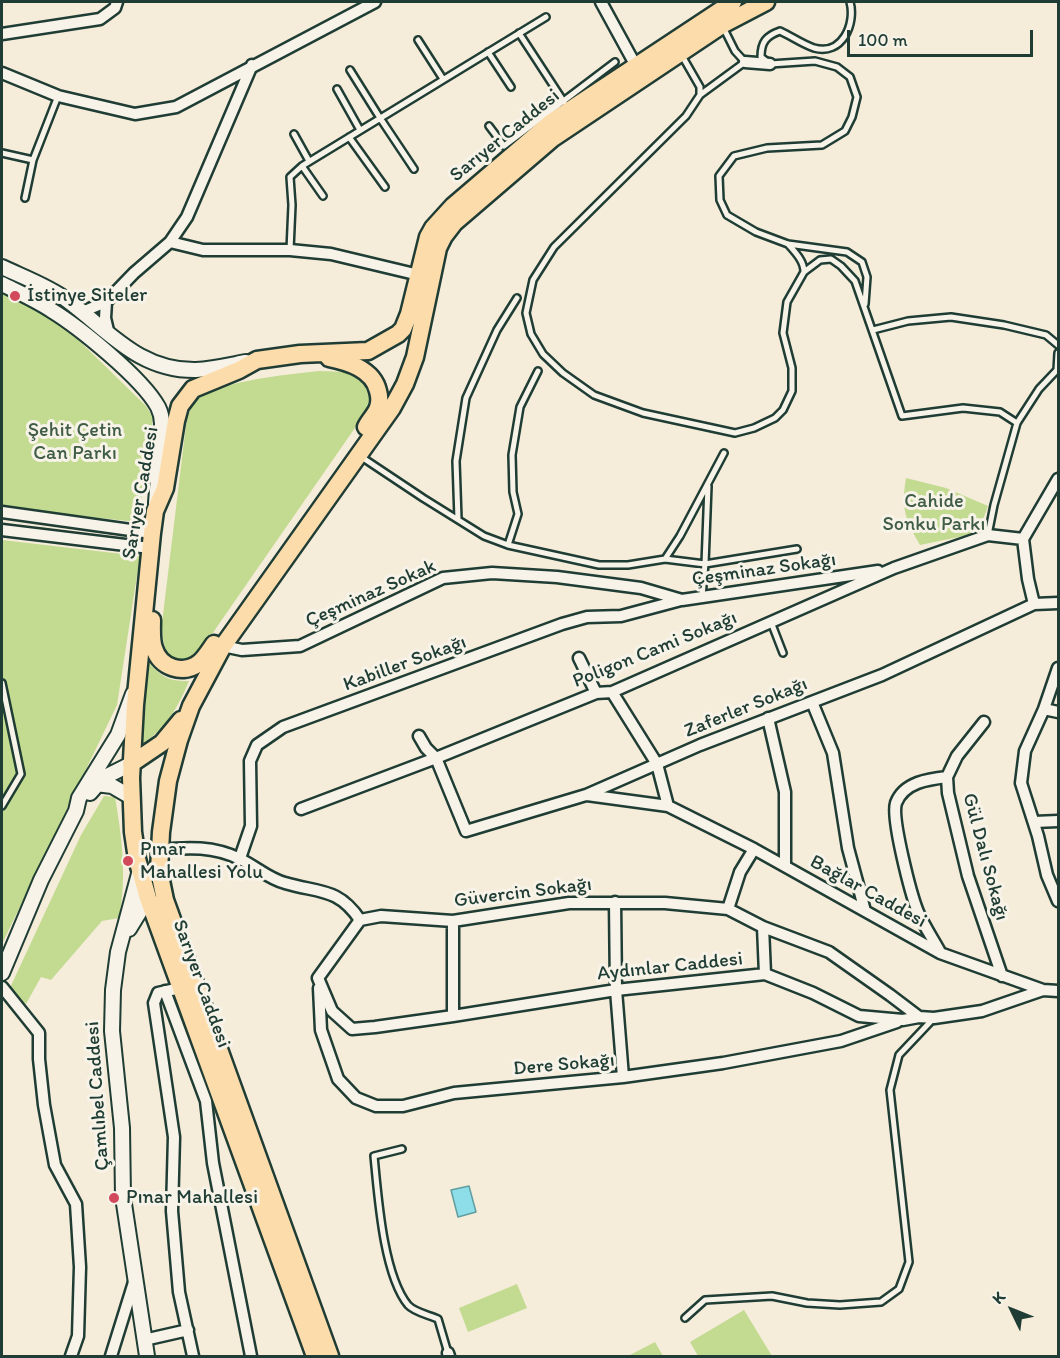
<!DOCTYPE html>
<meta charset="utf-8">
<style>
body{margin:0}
#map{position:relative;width:1060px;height:1358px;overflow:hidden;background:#f5ecda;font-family:Itim,sans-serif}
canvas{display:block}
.frame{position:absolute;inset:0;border:3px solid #1f3d34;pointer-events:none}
.north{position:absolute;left:982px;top:1280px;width:60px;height:60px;-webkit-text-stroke:4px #f7f3e8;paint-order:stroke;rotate:313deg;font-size:16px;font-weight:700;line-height:24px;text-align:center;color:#1f3d34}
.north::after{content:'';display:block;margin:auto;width:21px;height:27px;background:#1f3d34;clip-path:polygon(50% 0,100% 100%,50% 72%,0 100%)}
.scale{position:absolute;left:847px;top:30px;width:186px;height:27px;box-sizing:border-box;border:3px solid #1f3d34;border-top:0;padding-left:8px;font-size:18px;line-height:21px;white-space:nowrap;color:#1f3d34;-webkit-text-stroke:4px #f7f3e8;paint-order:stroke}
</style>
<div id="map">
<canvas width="1060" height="1358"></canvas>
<div class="frame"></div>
<div class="north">K</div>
<div class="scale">100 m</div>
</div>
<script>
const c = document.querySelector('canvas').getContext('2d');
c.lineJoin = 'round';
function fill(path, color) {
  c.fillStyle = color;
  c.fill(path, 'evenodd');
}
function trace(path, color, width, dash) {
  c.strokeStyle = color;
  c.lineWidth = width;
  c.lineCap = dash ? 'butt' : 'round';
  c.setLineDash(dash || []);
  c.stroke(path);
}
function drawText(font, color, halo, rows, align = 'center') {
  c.font = font + ' Itim,sans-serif';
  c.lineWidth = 6;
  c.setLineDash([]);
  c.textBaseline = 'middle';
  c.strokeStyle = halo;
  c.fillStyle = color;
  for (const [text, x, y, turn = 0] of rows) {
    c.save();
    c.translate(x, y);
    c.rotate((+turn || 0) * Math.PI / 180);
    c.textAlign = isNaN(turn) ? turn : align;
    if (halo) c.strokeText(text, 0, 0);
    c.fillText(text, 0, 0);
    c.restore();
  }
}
fill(new Path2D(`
 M 2,288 L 5,290 L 5,294 L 16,299 L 19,297 L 59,321 L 146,406 L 153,417 L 138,522 L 2,508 Z
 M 320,371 L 346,372 L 358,379 L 366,386 L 370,397 L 366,412 L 203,647 C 173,675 162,656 162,623 L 187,417 C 189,413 191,408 193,404 C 210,381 292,374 320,371 Z
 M 906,478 L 946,488 L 988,506 L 978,533 L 920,545 C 905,519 901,508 906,478 Z
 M 2,540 L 140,556 L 117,705 L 2,944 Z
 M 149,662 C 160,677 171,682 189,681 C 178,707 166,729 142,744 L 143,709 Z
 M 104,796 L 115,797 C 122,838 127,877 119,918 L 102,921 L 51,980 L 41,977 L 26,1004 L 9,990 L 81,835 Z
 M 517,1284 L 527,1308 L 468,1332 L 459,1308 Z
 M 744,1310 L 772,1356 L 698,1356 L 690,1342 Z
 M 655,1342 L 663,1356 L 628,1356 Z`), '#c3db91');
const water = new Path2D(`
 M 469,1186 L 476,1212 L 458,1217 L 451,1190 Z`);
fill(water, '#8ddee8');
trace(water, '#619ea0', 1.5);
const lane = new Path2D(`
 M 850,2 C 856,24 842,56 814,48 C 802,44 791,36 780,31 C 766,36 761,42 761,57 L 770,64 L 815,61 L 837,67 L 850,77 L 857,97 L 852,117 L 845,131 L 822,145 L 767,148 L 734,156 L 719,176 L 720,200 L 727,215 L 756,232 L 788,244 L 847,252 L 862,262 L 867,277 L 865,304
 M 723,27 L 735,51 L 745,62 L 700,95 L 686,116 L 554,247 L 533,280 L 526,313 L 531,334 L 543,354 L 563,373 L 594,395 L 643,413 L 735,433 L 754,428 L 775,418 L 783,410 L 792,391 L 792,368 L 783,333 L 787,302 L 804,272 L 820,260 L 831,259 L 841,266 L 855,281 L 902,416 L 963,408 L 1000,412 L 1017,423
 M 519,33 L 564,102
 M 418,40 L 443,79
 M 488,52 L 511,87
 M 681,54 L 700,87 L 700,95
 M 350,70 L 380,118 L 414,169
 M 337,89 L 360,130
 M 489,126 L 504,146 L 615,62
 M 294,134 L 309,161
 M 349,137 L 385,187
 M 2,153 L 33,160
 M 302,166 L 323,196
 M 25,198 L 33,160 L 58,96
 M 788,244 C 795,252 804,261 804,272
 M 290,250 L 292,205 L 290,177 L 302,166 L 546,17
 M 873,330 L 908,321 L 951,317 L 1004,325 L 1046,335 L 1058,345
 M 360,456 L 423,498 L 484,536 L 508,545 L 599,565 L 628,565 L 665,559 L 680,536 L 724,453
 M 458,519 L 456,461 L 466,398 L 497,330 L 517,298
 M 988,535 L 994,505 L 1017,423 L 1039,389 L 1057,370 L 1058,353
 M 508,545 L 518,514 L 513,492 L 512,455 L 520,407 L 538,371
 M 665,559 L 705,564 L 797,549
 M 702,596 L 705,564 L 708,486
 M 771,622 L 783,653
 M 2,683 L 21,774 L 2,806
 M 402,1149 L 374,1156 C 378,1196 383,1274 408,1305 C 414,1312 429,1315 438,1319 L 448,1353
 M 685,1318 L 705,1300 L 772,1296 L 807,1303 L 840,1305 L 881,1302 L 899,1289 L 909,1262 L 890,1090 L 899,1055 L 933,1019`);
const street = new Path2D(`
 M 601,2 L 636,66
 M 2,34 L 100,19 L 115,8 L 117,2
 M 745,62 L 770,64
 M 2,73 L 58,96 L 135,114 L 176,107 L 375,2
 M 170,242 L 203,250 L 290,250 L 331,254 L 419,275
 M 106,302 L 134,273 L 170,242 L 187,217 L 252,65
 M 82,312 L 106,302 L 105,318 L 109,335
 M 2,512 L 152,533
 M 2,530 L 150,548
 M 1034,604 L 1028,579 L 1023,539 L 1058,479
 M 223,646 L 242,650 L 300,646 L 443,578 L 492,573 L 557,577 L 641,588 L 682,600 L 878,571
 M 579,658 L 596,693
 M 1058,668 L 1044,709 L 1025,751 L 1021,783 L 1038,836 L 1047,875 L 1058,901
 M 612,692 L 657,764 L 668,806
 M 812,702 L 833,753 L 848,848 L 865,911
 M 1044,709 L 1058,712
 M 768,718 L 785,792 L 785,866
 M 984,722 L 957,756 L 947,777 L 948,793 L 968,876 L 1002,976
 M 419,736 L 426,748 L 436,758 L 466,831 L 586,795 L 700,745 L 882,675 L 1034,604 L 1058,603
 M 587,795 L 668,806 L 754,849 L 940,953 L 1043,990 L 1058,991
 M 301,809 L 436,758 L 596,693 L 612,692 L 894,568 L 988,535 L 1023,539
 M 1034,822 L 1058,821
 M 159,850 C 188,847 214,846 240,859 C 255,866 269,879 285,883 C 318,893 338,887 360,920
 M 240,858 L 251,826 L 250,761 L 257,745 L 283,727 L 562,624 L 587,617 L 621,616 L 681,600
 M 615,902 L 616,990 L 623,1077
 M 728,909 L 740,872 L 754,849
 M 360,920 L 381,916 L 453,921 L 569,903 L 665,903 L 728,909 L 763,927 L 829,952 L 890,995 L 919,1017
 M 453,921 L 453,1016
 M 763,927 L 765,974
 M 940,952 C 933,939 924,926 918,912 C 911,895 891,818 896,803 C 904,782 929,779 947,777
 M 318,978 L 332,1011 L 352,1029 L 375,1027 L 453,1016 L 616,990 L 765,974 L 813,993 L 859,1016 L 903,1020 L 919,1017 L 934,1018 L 982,1011 L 1043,990
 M 318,978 L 360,920
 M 2,987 L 39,1033 L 39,1059 L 44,1105 L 55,1165 L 76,1204 L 80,1267 L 78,1336 L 71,1356
 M 180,988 L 158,993 L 154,1003 L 174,1137 L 172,1211 L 179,1292 L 193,1356
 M 319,988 L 321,1030 L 338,1079 L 356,1098 L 376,1106 L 403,1106 L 454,1093 L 623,1077 L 723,1063 L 841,1041 L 897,1022
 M 165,991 L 206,1101 L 213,1163 L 251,1356
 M 144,1340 L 188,1330
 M 448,1353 L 449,1356
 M 111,1356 L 135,1279`);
const secondary = new Path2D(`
 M 2,267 C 23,277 48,286 67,300 C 109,331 139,371 196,370 C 213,369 230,365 246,362
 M 2,284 C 18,292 36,300 51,310 C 79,327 142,378 158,407 C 161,413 162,418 162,424 L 156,503
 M 96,784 L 112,786 L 131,797
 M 90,793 L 103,778 L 131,764
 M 140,870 L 118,952 L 113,990 L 112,1031 L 122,1128 L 123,1197 L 147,1356
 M 129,929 L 148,898
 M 2,973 L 41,880 L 76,811 L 79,798 L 118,735 L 133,694`);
const primary = new Path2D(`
 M 329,358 C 348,362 373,369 378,391 C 380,398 380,404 377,410 C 374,416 369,421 366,427
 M 152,620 C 152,629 151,640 154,648 C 160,668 183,675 199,663 C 205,658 209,651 214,644
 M 131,764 L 162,743 L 181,720
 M 315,1356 L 148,898 L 137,859 L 133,832 L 131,778 L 135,705 L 152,533 L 155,511 L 165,488 L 176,421 L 180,406 L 193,389 L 239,370 L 257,360 L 300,354 L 368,351 L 398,334 L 403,329 L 409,314 L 428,237 L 433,228 L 453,206 L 550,123 L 733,2
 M 330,1356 L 165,900 L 159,871 L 161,832 L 168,781 L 179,740 L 191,706 L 223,646 L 392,408 L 405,384 L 415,357 L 438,248 L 444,236 L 454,223 L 553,138 L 722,25 L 766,2`);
trace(lane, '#1f3d34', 10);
trace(street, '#1f3d34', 15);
trace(secondary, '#1f3d34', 18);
trace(primary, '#1f3d34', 21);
trace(lane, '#f7f3e8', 5);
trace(street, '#f7f3e8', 10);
trace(secondary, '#f7f3e8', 14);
trace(primary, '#fddcac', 16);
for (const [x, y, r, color] of [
 [15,296,6,"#d1495b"],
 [128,861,6,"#d1495b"],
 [114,1198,6,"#d1495b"]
]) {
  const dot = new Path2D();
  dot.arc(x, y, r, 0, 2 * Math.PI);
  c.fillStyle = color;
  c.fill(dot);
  trace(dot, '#f7f3e8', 2);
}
drawText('20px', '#1f3d34', '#f7f3e8', [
 ["Sarıyer Caddesi",505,136,-39],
 ["Sarıyer Caddesi",141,493,-80],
 ["Çeşminaz Sokağı",764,570,-8],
 ["Çeşminaz Sokak",371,594,-24],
 ["Poligon Cami Sokağı",655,650,-22],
 ["Kabiller Sokağı",405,664,-20],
 ["Zaferler Sokağı",746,708,-22],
 ["Gül Dalı Sokağı",985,857,75],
 ["Bağlar Caddesi",868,892,29],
 ["Güvercin Sokağı",523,893,-7],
 ["Aydınlar Caddesi",670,967,-6],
 ["Sarıyer Caddesi",201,984,70],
 ["Dere Sokağı",564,1065,-5],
 ["Çamlıbel Caddesi",98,1096,-94]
]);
drawText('20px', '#1f3d34', '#f7f3e8', [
 ["İstinye Siteler",27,296],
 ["Pınar",140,850],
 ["Mahallesi Yolu",140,873],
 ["Pınar Mahallesi",126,1198]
], 'left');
drawText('20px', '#405d47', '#f7f3e8', [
 ["Şehit Çetin",75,431],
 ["Can Parkı",75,454],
 ["Cahide",934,502],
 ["Sonku Parkı",934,525]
]);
</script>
